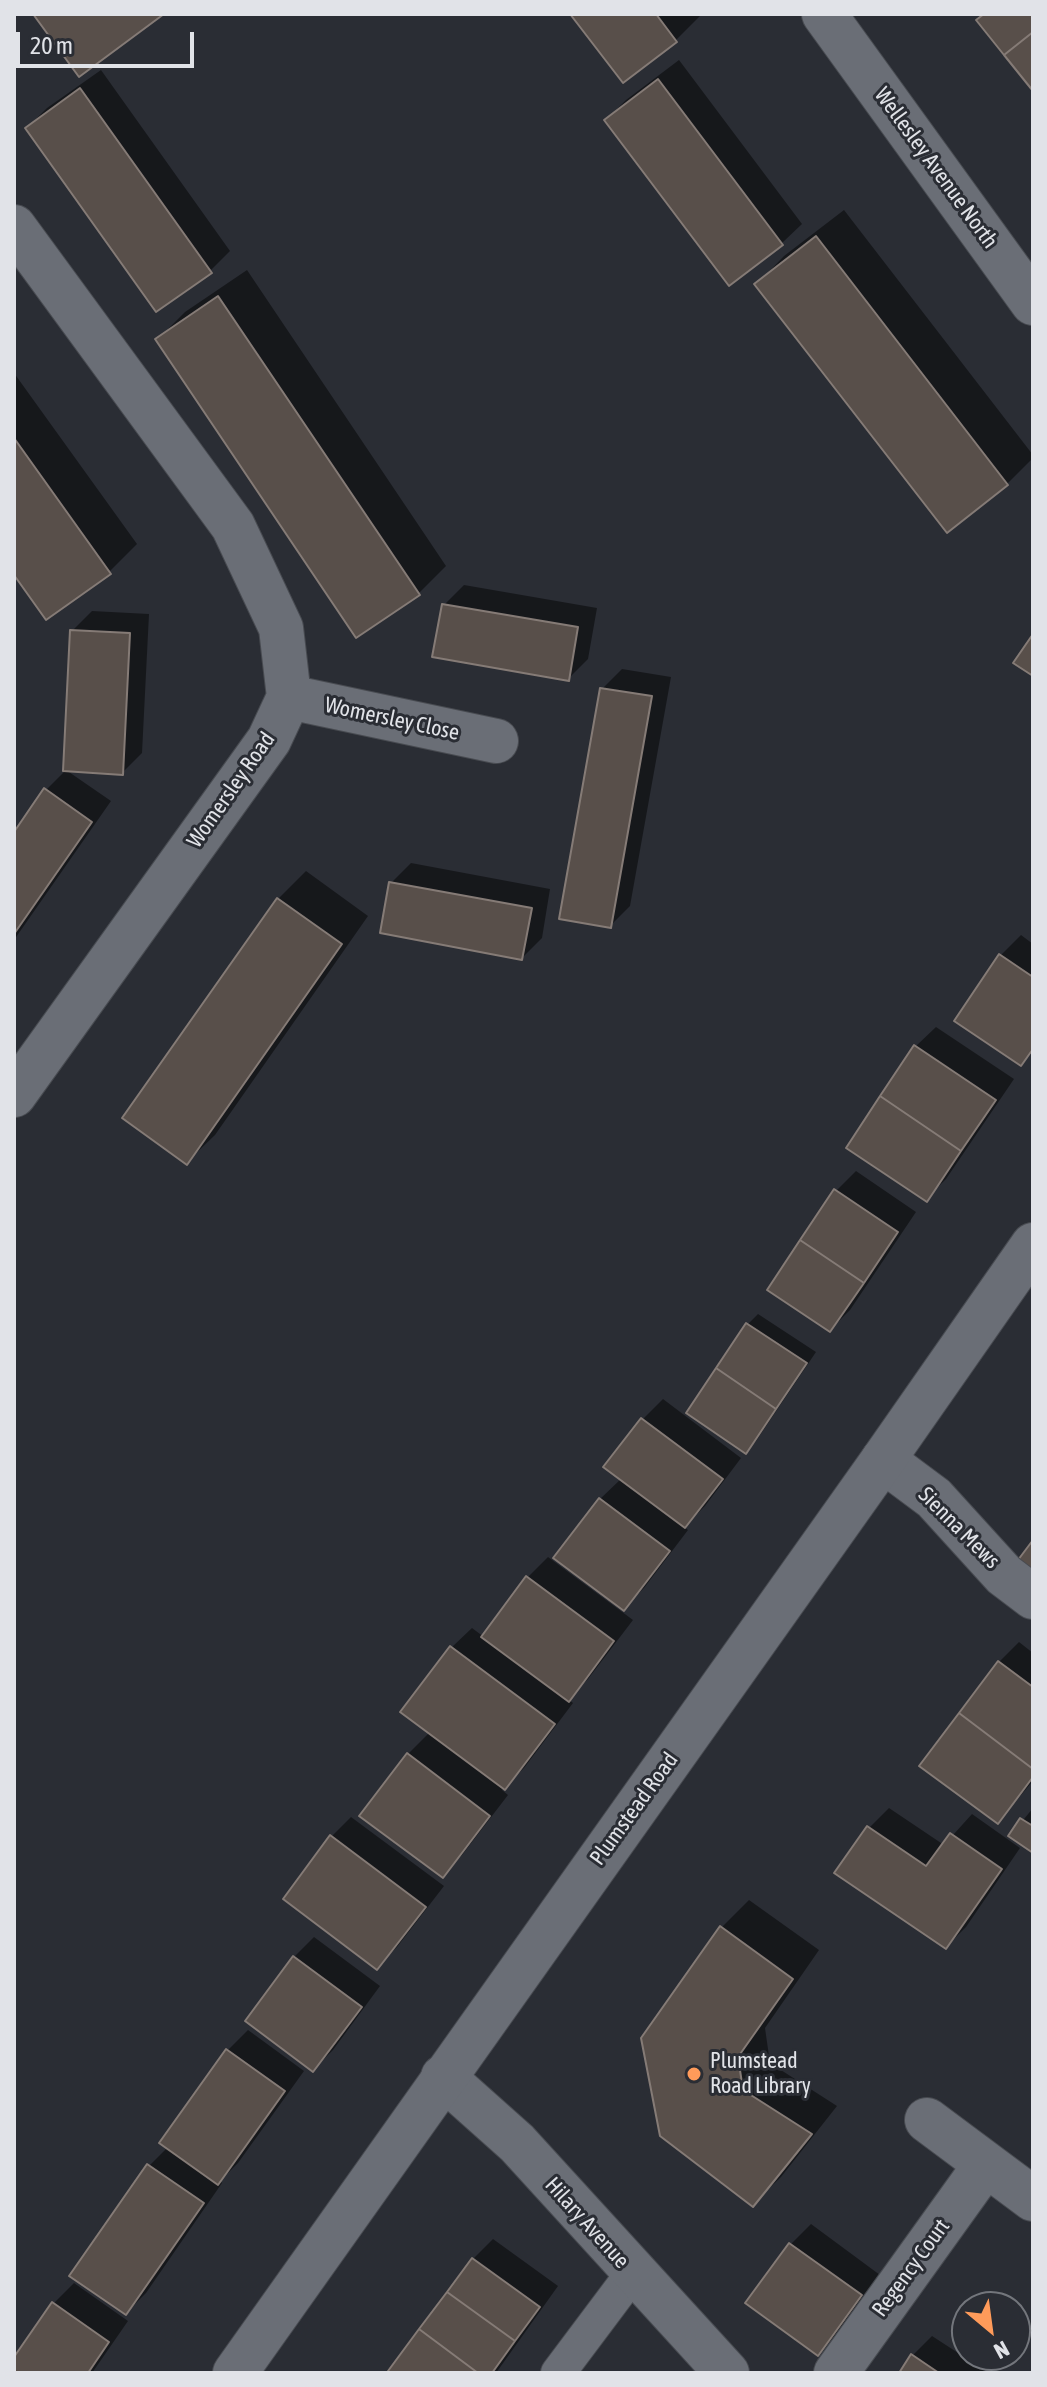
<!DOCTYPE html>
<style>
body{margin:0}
#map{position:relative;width:1047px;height:2387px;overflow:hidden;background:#2a2d34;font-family:"Asap Condensed",sans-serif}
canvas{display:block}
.frame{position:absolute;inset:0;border:16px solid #e1e3e8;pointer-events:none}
.north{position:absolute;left:951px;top:2291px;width:80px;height:80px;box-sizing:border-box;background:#2a2d34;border:2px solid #73767c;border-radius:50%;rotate:151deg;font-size:22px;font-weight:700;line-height:32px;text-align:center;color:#e1e3e8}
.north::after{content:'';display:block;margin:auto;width:28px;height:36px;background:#ff9b5a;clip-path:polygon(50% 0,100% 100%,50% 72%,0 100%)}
.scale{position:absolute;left:16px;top:32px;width:178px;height:36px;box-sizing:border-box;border:4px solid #e1e3e8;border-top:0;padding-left:10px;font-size:24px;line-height:28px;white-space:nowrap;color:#e1e3e8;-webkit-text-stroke:6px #2a2d34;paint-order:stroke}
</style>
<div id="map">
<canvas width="1047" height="2387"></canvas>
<div class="frame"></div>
<div class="north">N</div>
<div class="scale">20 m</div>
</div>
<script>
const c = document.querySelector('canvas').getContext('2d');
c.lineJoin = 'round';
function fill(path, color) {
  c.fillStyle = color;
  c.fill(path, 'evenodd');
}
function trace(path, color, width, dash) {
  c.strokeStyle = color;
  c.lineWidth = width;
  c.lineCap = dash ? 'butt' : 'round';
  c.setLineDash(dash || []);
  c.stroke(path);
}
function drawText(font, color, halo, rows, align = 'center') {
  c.font = font + ' "Asap Condensed",sans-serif';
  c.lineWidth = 6;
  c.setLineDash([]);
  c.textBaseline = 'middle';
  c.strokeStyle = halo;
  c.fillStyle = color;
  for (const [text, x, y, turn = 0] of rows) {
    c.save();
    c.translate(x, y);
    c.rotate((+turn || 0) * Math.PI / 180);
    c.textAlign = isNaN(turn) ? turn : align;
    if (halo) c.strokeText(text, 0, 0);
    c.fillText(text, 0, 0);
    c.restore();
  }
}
fill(new Path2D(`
 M 573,14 L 702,14 L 676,40 L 624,80 Z
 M 679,60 L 802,224 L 782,243 L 730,283 L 606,120 L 626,100 Z
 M 101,70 L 230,251 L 210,271 L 27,128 L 47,108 Z
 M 844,210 L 1033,455 L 1033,458 L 1007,484 L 757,284 L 784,256 Z
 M 247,270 L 446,566 L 419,593 L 157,340 L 185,312 Z
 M 14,373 L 137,544 L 109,572 L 14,572 Z
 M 464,585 L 597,608 L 588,659 L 568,679 L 444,605 Z
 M 92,611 L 149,614 L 142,753 L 122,773 L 66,770 L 111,801 L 14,940 L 14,835 L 46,790 L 65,771 L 72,631 Z
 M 622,669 L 671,677 L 630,906 L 610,926 L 602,689 Z
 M 411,863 L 550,889 L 542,938 L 522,958 L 391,883 Z
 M 306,871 L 368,916 L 215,1135 L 187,1162 L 278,899 Z
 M 1021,935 L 1033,944 L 1033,1052 L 1021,1064 L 1001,955 Z
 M 936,1027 L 1014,1079 L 946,1179 L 926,1199 L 916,1046 Z
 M 856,1171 L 916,1212 L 850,1310 L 830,1330 L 836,1191 Z
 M 758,1314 L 816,1352 L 756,1441 L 746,1451 L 748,1324 Z
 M 663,1399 L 741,1458 L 705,1506 L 684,1527 L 688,1530 L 644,1588 L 624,1608 L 600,1499 L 622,1478 L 606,1467 L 643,1419 Z
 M 548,1557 L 633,1620 L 588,1679 L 568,1699 L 573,1703 L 524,1768 L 502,1790 L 508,1795 L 462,1855 L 443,1875 L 408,1754 L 430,1732 L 452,1647 L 472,1628 L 484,1637 L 528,1577 Z
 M 1019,1642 L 1033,1653 L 1033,1781 L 998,1822 L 999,1662 Z
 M 889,1808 L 944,1845 L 972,1814 L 1020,1848 L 966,1927 L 946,1947 L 869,1828 Z
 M 1033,1808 L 1033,1851 L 1011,1835 Z
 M 351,1817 L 444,1886 L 397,1947 L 377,1967 L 332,1836 Z
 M 749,1900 L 819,1950 L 765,2028 L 770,2063 L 837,2106 L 781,2177 L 753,2204 L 643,2038 L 722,1927 Z
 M 314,1937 L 380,1986 L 333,2050 L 313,2070 L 294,1957 Z
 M 248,2030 L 304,2071 L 238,2163 L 220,2181 L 222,2183 L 146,2293 L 126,2313 L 149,2166 L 168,2147 L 162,2142 L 228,2050 Z
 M 811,2224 L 880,2275 L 838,2333 L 818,2353 L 748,2303 L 791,2244 Z
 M 493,2239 L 558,2286 L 496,2373 L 392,2373 L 473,2259 Z
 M 74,2283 L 128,2321 L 92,2373 L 14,2373 L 14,2361 L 54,2303 Z
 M 932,2336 L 989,2373 L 901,2373 L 912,2356 Z`), '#0007');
const building = new Path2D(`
 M 33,14 L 164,14 L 79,77 Z
 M 570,14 L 656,14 L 677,42 L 623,83 Z
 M 984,14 L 1033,14 L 1033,32 L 1004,55 L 976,20 Z
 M 1033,32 L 1033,91 L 1004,55 Z
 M 658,79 L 783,245 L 729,286 L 604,120 Z
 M 80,88 L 212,273 L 156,312 L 25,128 Z
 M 816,236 L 1008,485 L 947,533 L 754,284 Z
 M 218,296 L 420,595 L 356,638 L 155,339 Z
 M 14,438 L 111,574 L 46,620 L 14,575 Z
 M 442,604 L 578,627 L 569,681 L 432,657 Z
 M 70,630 L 130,633 L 123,775 L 63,771 Z
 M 1033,634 L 1033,676 L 1013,663 Z
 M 600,688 L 652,696 L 611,928 L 559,919 Z
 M 44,788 L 92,822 L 14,934 L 14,832 Z
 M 389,882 L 532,908 L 522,960 L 380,933 Z
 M 277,898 L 342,944 L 187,1165 L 122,1118 Z
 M 999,954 L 1033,977 L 1033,1049 L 1021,1066 L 954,1021 Z
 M 914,1045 L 996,1100 L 961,1151 L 880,1096 Z
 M 880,1096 L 961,1151 L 927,1202 L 846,1148 Z
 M 834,1189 L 898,1232 L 864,1283 L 800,1240 Z
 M 800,1240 L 864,1283 L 830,1332 L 767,1290 Z
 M 746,1323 L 807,1363 L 776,1409 L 716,1368 Z
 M 716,1368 L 776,1409 L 746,1454 L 686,1413 Z
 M 641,1418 L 723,1479 L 685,1528 L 603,1467 Z
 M 599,1498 L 670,1551 L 624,1611 L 553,1558 Z
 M 1033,1540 L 1033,1584 L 1012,1568 Z
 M 526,1576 L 614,1641 L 569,1702 L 481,1637 Z
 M 450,1646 L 555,1724 L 505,1790 L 400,1712 Z
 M 998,1661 L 1033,1687 L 1033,1769 L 959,1713 Z
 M 959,1713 L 1033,1769 L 1033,1777 L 998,1824 L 919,1766 Z
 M 407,1753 L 490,1816 L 443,1878 L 359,1816 Z
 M 1020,1818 L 1033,1826 L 1033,1853 L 1008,1836 Z
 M 867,1826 L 926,1866 L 950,1833 L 1002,1869 L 946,1949 L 834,1873 Z
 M 330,1835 L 426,1907 L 377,1970 L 283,1899 Z
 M 720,1926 L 793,1979 L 738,2057 L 743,2090 L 812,2134 L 753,2207 L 660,2136 L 641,2038 Z
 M 293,1956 L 362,2007 L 313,2072 L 245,2021 Z
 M 226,2049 L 285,2091 L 218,2185 L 159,2143 Z
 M 147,2164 L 204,2203 L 126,2315 L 69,2276 Z
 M 789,2243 L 862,2295 L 818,2356 L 745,2303 Z
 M 472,2258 L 540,2307 L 515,2341 L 447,2292 Z
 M 447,2292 L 515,2341 L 492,2373 L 478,2373 L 419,2329 Z
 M 52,2302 L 109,2342 L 88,2373 L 14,2373 L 14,2357 Z
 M 419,2329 L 478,2373 L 391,2373 L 388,2371 Z
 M 911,2354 L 939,2373 L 899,2373 Z`);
fill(building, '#584f4a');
trace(building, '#857b76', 2);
const service = new Path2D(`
 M 558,2373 L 633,2273`);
const minor = new Path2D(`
 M 824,14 L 1033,303
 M 14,227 L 233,526 L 281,628 L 289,697 L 269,740 L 14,1095
 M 289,697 L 496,741
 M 883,1460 L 934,1498 L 1004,1575 L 1033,1597
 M 443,2077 L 517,2143 L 727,2373
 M 986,2164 L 1033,2199
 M 836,2373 L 986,2164 L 927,2120`);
const secondary = new Path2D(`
 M 235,2373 L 883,1460 L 1033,1245`);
trace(service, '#484b51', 36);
trace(minor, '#484b51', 46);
trace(secondary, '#484b51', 46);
trace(service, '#6a6e76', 34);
trace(minor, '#6a6e76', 44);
trace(secondary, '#6a6e76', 44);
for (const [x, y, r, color] of [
 [694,2074,8,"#ff9b5a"]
]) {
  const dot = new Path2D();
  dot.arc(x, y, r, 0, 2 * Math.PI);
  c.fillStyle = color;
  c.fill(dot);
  trace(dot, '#2a2d34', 3);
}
drawText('22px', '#e1e3e8', '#2a2d34', [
 ["Wellesley Avenue North",936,168,54],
 ["Womersley Close",392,719,12],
 ["Womersley Road",231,790,-55],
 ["Sienna Mews",959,1528,45],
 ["Plumstead Road",634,1809,-54],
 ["Hilary Avenue",587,2223,48],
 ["Regency Court",911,2268,-54]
]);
drawText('22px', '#e1e3e8', '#2a2d34', [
 ["Plumstead",710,2061],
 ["Road Library",710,2086]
], 'left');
</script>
